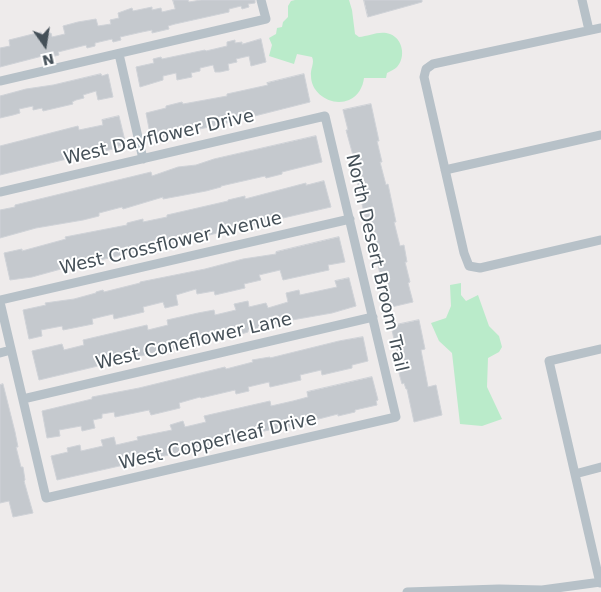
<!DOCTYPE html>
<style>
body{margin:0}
#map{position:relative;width:601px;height:592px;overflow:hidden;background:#eeebeb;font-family:"DejaVu Sans",sans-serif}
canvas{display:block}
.north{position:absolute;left:20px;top:20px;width:50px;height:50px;-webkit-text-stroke:4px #fff;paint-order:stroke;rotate:167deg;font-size:14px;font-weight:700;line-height:20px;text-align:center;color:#455058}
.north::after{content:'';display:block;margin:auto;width:18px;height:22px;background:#455058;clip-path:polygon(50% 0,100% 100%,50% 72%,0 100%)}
</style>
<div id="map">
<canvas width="601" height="592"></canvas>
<div class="north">N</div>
</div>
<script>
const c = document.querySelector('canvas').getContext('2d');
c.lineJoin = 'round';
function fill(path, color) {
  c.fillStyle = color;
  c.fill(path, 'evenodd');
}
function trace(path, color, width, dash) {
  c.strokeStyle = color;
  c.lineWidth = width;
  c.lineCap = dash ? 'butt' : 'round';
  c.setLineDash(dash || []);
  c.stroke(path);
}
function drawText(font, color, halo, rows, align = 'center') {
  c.font = font + ' "DejaVu Sans",sans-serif';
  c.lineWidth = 4;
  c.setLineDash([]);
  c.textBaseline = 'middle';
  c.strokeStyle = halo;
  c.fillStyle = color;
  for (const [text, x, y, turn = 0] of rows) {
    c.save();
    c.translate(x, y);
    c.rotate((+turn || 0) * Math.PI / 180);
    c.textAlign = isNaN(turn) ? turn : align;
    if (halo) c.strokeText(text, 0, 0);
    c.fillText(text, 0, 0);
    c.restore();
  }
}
fill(new Path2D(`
 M 295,0 L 349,0 L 352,10 L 355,34 L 359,37 C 369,36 380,30 390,34 C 403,39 406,57 397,67 C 395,69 391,71 387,73 L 386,78 L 364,78 C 363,87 358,96 349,100 C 332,107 311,94 311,76 C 310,69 315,63 312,57 L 297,54 L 294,64 L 269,56 L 272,45 L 269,38 L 276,34 L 277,28 L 282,27 L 283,22 L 288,17 L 288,6 L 291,1 Z
 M 461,283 L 461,295 L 466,301 L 478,295 L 489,326 L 499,336 L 502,347 L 499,352 L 488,358 L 487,387 L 502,419 L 482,426 L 460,424 L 452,353 L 439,341 L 431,323 L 446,318 L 451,306 L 450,285 Z`), '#baebca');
const building = new Path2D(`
 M 173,0 L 188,0 L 189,2 L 201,0 L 255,0 L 255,3 L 248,4 L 249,7 L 242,9 L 241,6 L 229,9 L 229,12 L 175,24 L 168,26 L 169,29 L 152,33 L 152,30 L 142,32 L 120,37 L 121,40 L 113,42 L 112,39 L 95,43 L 95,46 L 87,48 L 86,45 L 58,52 L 59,55 L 51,57 L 50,54 L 0,67 L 0,48 L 10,46 L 9,40 L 41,32 L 42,36 L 51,33 L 52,37 L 65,34 L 63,26 L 78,22 L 96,19 L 98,26 L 111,24 L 110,20 L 119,18 L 118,13 L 132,8 L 133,11 L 152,7 L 152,10 L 161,8 L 162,12 L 175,9 Z
 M 364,0 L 422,0 L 422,2 L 368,17 Z
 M 261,39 L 266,62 L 251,66 L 249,56 L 236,59 L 237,62 L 228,64 L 229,70 L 220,72 L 215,72 L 213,65 L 200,68 L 200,71 L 191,73 L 192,77 L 177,80 L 176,73 L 163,76 L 163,80 L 140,87 L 136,67 L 154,63 L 153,59 L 161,57 L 162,59 L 205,50 L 206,51 L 227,46 L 227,42 L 235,40 L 235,43 L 242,42 L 242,44 Z
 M 101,74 L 102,76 L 108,74 L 113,97 L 98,100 L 96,91 L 83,95 L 84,98 L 76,100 L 72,102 L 73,104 L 43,111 L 42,108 L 33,110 L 33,106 L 19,109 L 20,113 L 13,115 L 0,118 L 0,96 L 26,89 L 53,85 Z
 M 304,74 L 310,102 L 219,125 L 151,139 L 146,113 L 166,108 L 166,106 L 182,102 L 183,104 L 227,96 L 227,94 L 268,85 L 267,83 Z
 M 371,104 L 379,141 L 377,141 L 382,162 L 380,162 L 386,185 L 388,184 L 396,222 L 394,222 L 400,246 L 404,245 L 407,262 L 405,262 L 410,282 L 408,283 L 413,302 L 387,308 L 377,260 L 376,261 L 372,248 L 355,173 L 354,159 L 346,130 L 348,130 L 343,110 Z
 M 119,116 L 126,145 L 118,146 L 118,148 L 95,153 L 95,155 L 88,157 L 88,154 L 0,175 L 0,146 L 78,126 L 79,130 L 103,125 L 102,120 Z
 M 316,136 L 322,162 L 282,172 L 282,174 L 266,178 L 265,176 L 221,186 L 221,187 L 206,191 L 163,199 L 163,197 L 123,209 L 122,207 L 99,213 L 99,216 L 83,220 L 36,228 L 0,238 L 0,210 L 15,207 L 15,205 L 151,172 L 152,176 L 178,167 L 196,165 L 214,159 Z
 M 324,181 L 331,207 L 61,269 L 32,277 L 10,280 L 4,253 L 22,249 L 22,251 L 66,239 L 65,237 L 127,225 L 127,223 L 143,219 L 143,222 L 167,217 L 167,215 L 228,201 L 228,200 L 245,196 L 245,199 L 306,183 L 306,185 Z
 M 339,237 L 345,262 L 328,265 L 329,270 L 283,280 L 280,270 L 259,275 L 261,280 L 244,284 L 245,288 L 215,295 L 214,291 L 197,294 L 196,289 L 176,295 L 178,305 L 165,308 L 163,302 L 143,307 L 144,312 L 114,319 L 113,314 L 92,319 L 93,324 L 63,330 L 62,326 L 41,330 L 42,336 L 29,339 L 23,310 L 46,305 L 45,303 L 74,299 L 96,293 L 96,292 L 103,290 L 104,292 L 140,283 L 140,282 L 205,269 L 243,259 L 276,254 L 276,252 Z
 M 349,278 L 356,306 L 332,313 L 292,320 L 271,325 L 272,327 L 265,329 L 265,327 L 248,330 L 248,332 L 238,335 L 231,337 L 230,334 L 197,344 L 165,351 L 165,352 L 157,354 L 157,352 L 39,380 L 32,351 L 62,344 L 64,350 L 84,345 L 83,340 L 147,325 L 148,330 L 168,325 L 167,320 L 198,313 L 214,310 L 215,315 L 236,310 L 234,304 L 248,301 L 249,307 L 266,303 L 268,308 L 288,302 L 286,293 L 299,290 L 300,295 L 337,287 L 335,281 Z
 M 419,320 L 425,349 L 421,350 L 428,387 L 436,385 L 442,415 L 414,422 L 407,389 L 406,389 L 404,383 L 402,384 L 397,366 L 400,365 L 391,326 Z
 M 363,337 L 368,361 L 352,365 L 352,368 L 322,375 L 321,370 L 300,375 L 301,380 L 270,387 L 269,382 L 248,387 L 249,391 L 236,394 L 235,390 L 201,398 L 200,397 L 179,403 L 180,408 L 151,415 L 149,410 L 115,417 L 114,412 L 102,414 L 102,418 L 93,420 L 95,428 L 82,431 L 81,426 L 59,430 L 60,436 L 47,438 L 42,411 L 92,399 L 92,397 L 139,388 L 225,367 L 226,369 L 253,362 L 252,360 L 270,357 L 270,358 L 339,341 Z
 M 372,377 L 378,400 L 376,401 L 377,405 L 355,410 L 355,412 L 338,416 L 338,414 L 311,421 L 311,423 L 304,425 L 303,423 L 280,430 L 280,429 L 269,430 L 224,440 L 201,449 L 200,447 L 194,447 L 173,454 L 57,480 L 51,456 L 68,452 L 67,448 L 80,445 L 81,451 L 103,446 L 101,440 L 114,437 L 116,445 L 138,440 L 137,437 L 172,430 L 170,425 L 183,421 L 185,427 L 206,422 L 204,416 L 270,401 L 271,406 L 293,401 L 308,397 L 307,392 Z
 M 3,384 L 15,432 L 18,447 L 16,447 L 21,467 L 23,467 L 25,480 L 24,481 L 33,513 L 13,517 L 9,501 L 0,503 L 0,385 Z`);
fill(building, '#c5c9ce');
trace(building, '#cfd2d7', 1);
trace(new Path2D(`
 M 582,0 L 589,30
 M 601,28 L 433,64 L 426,69 L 424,77 L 464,253 L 469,266 L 480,268 L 601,240
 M 119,54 L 143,159
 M 0,81 L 266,19 L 261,0
 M 445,170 L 601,135
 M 0,192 L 325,116 L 396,417 L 46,498 L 0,302
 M 0,300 L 350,219
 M 0,353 L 11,350
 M 23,399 L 373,317
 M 575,474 L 601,467
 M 600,583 L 549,361 L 601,349
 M 407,592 L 499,589 L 542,590 L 601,582`), '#b7c1c8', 9);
drawText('18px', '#455058', '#fff', [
 ["West Dayflower Drive",159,138,-13],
 ["West Crossflower Avenue",171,244,-13],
 ["North Desert Broom Trail",376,263,77],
 ["West Coneflower Lane",194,342,-13],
 ["West Copperleaf Drive",218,442,-13]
]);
</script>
